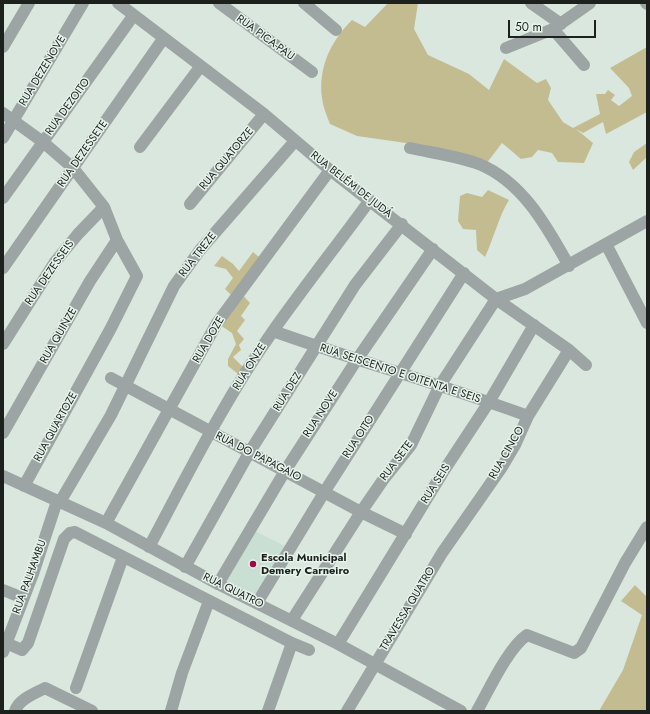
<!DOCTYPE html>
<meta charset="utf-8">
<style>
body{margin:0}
#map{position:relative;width:650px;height:714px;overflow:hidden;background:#dae7df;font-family:Jost,sans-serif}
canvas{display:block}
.frame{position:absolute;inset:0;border:4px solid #1c211e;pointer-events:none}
.scale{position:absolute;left:508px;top:20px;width:88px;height:18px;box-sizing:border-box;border:2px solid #1c211e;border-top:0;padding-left:5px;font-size:12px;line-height:14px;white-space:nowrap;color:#1c211e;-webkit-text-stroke:3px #e7f4ec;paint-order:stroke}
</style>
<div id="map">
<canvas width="650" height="714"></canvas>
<div class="frame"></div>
<div class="scale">50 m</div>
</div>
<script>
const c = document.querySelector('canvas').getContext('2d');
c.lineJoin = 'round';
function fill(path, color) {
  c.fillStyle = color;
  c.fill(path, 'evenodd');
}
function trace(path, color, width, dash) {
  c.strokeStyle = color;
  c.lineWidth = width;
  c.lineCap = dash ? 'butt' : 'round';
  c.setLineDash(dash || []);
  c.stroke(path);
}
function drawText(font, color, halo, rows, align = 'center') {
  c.font = font + ' Jost,sans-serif';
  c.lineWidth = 3;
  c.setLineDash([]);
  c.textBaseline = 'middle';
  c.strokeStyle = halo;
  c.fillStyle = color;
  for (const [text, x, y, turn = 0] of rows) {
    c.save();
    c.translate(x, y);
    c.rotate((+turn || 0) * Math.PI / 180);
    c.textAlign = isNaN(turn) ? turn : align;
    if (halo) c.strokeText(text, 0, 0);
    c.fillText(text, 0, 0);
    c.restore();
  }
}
fill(new Path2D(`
 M 249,528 L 285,546 L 256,600 L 222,583 Z`), '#cadfd3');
fill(new Path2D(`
 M 388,3 L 418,3 L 414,29 L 428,55 L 469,74 L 489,90 L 504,59 L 537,83 L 546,79 L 551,88 L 548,100 L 563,122 L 573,128 L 600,114 L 596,94 L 605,94 L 608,90 L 615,95 L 611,100 L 619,106 L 632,96 L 629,88 L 610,68 L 647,47 L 647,112 L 606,134 L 603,122 L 583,133 L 576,129 L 593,143 L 584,163 L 558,162 L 552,153 L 538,150 L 532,157 L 521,159 L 502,143 L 486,164 L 406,143 L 357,136 L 330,124 C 327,116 323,107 322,98 C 318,67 331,41 352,20 L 365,27 Z
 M 647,143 L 647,157 L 633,170 L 629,162 L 634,152 Z
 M 488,190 L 509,200 C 498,218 494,238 485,257 L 477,250 L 476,230 L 463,229 L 458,221 L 460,196 L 467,193 L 482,197 Z
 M 253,252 L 259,257 L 233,297 L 225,289 L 233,278 L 226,269 L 214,266 L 222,256 L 233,264 L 239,271 Z
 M 240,292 L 250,303 L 241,316 L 245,320 L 237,331 L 244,339 L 239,345 L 241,350 L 233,357 L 247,371 L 242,377 L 228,366 L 228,359 L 236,344 L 232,333 L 217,323 Z
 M 635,585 L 647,597 L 647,711 L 599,711 L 623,670 L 642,615 L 621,601 Z`), '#c4bc91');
trace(new Path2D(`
 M 118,3 L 264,114 L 330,170 L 496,299 L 569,350 L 586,365
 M 219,3 L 312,72
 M 304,3 L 336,30
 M 531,3 L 561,24
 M 646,3 L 647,4
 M 553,29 L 584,65
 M 3,47 L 29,3
 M 506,48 L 553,29 L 590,3
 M 3,113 L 43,142 L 73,168 L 104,207 L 117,240 L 137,276 L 111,328 L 24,486
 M 3,138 L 83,3
 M 140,147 L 200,67
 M 410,148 C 433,153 457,156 479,164 C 523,182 547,227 569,266
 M 3,198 L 133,16
 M 190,204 L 264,114
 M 606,244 L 647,323
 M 3,268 L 163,39
 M 496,299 L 525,289 L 647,221
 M 273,331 C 357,361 444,385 528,416
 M 3,344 L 55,262 L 78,234 L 104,207
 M 111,378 L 361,512 L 406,534
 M 3,433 L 90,281 L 117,240
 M 3,476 L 106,523 L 218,584 L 338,644 L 461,711
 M 60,502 L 111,415 L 174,286 L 200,250 L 295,141
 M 106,523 L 217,323 L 330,170
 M 149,547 C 188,474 225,399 273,331 C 304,287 338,244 370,200
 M 185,567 L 249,453 L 355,285 L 402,224
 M 218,584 L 285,471 L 356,361 L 433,249
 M 3,590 L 23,598
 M 257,603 L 325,491 L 464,273
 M 292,620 L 361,512 L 383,480 L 411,445 L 439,387 L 496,299
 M 6,643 L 22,650 L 28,643 L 64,539 L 70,533 L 75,532 L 292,643 L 309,650
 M 338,644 L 443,472 L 489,402 L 534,325
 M 3,652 L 34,571 L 57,501
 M 76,688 L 123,557
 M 15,711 C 19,699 34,694 45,688 L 92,711
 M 171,711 L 182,673 L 209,601
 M 268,711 L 292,643
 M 347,711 L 442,553 L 502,467 L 515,445 L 528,416 L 569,350
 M 477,711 C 489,690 508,648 527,635 L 574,653 L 581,648 L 625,563 L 647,527`), '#9da4a4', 12);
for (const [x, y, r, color] of [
 [253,564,4,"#a10647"]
]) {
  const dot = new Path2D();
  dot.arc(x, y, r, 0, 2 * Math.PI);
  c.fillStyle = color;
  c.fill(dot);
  trace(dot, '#e7f4ec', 1.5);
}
drawText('11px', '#1c211e', '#e7f4ec', [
 ["RUA PICA-PAU",265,38,36],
 ["RUA DEZENOVE",43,71,-59],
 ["RUA DEZOITO",68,107,-54],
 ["RUA DEZESSETE",83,154,-55],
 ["RUA QUATORZE",227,159,-50],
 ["RUA BELÉM DE JUDÁ",351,185,38],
 ["RUA TREZE",198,255,-52],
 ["RUA DEZESSEIS",50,273,-55],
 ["RUA QUINZE",59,336,-60],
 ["RUA DOZE",209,340,-60],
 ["RUA ONZE",250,367,-58],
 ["RUA SEISCENTO E OITENTA E SEIS",400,374,18],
 ["RUA DEZ",288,392,-58],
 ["RUA NOVE",321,414,-57],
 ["RUA QUARTOZE",56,427,-61],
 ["RUA OITO",359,437,-57],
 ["RUA CINCO",507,453,-60],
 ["RUA DO PAPAGAIO",258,457,27],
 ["RUA SETE",397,461,-53],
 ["RUA SEIS",436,484,-58],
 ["RUA PALHAMBU",30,577,-70],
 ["RUA QUATRO",233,591,26],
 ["TRAVESSA QUATRO",408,609,-59]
]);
drawText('bold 11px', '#1c211e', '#e7f4ec', [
 ["Escola Municipal",261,558],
 ["Demery Carneiro",261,571]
], 'left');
</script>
